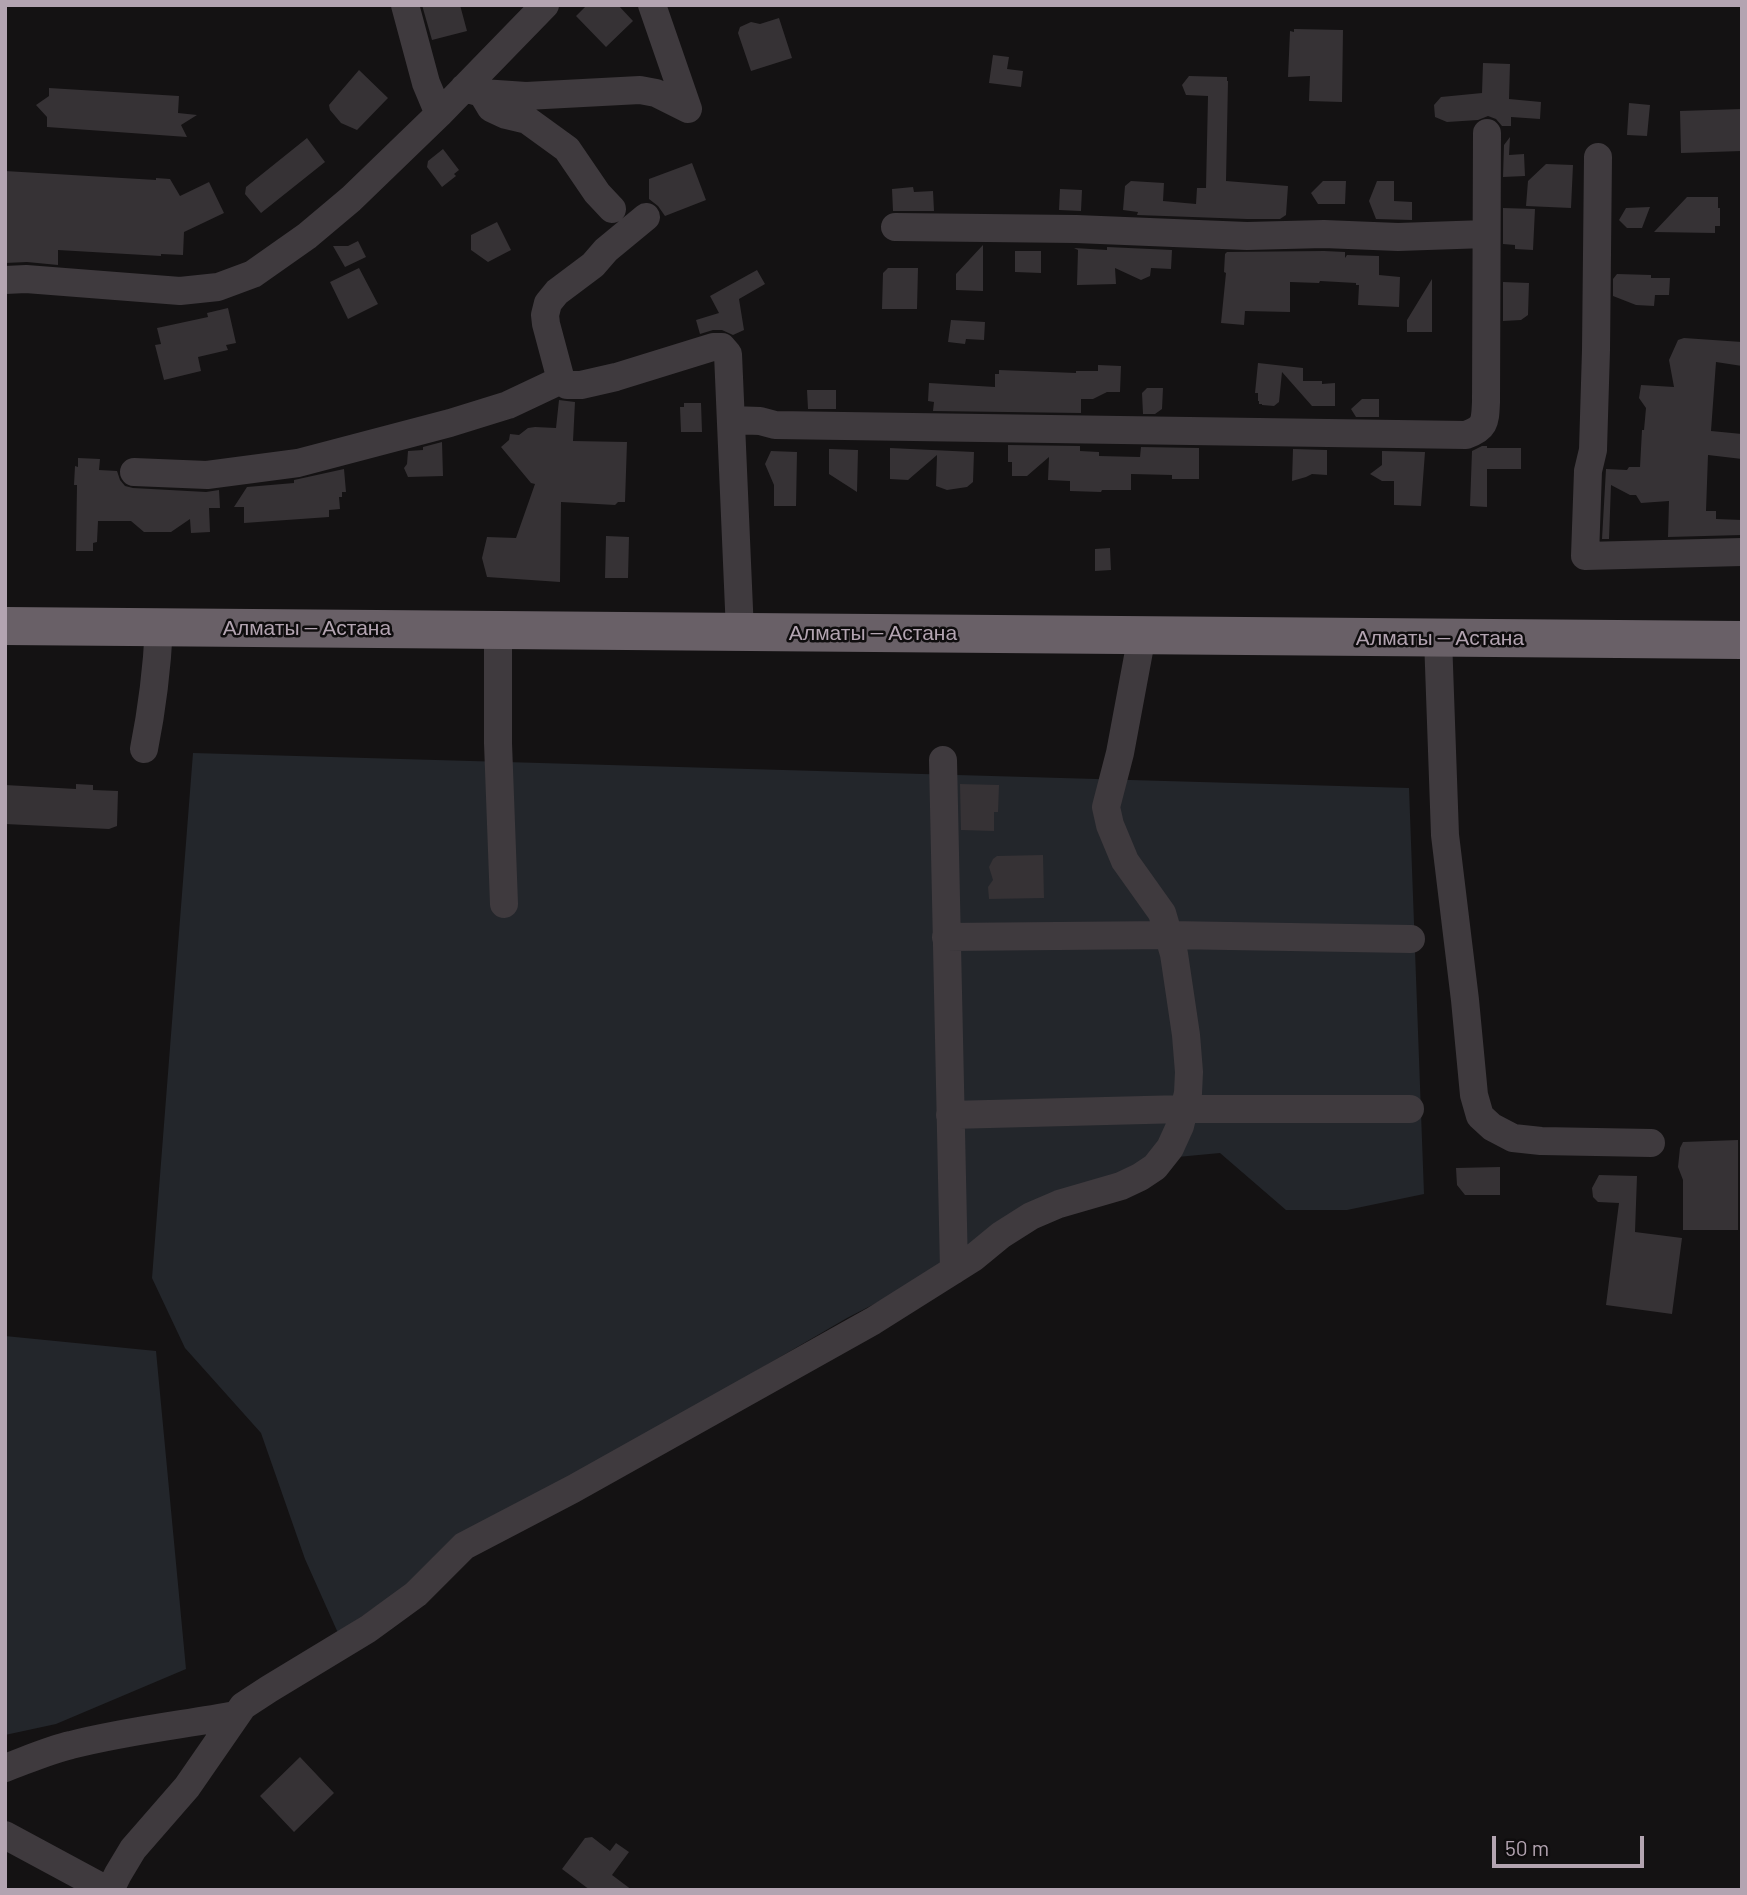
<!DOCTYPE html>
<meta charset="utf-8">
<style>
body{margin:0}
#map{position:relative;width:1747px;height:1895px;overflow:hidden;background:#141213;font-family:Barlow,sans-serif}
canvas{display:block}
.frame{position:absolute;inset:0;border:7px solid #b3a4b1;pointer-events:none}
.scale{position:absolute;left:1492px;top:1836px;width:152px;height:32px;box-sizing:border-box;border:4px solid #b3a4b1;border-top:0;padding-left:9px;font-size:21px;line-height:24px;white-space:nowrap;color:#b3a4b1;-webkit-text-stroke:5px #0f0d0e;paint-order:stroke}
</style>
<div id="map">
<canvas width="1747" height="1895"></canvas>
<div class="frame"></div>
<div class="scale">50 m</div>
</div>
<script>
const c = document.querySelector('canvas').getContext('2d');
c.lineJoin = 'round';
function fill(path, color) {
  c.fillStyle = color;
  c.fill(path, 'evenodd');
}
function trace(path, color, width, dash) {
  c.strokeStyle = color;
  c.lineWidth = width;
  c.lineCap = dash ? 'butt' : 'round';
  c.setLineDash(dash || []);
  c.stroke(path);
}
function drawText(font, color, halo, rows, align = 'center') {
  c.font = font + ' Barlow,sans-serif';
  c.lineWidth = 5;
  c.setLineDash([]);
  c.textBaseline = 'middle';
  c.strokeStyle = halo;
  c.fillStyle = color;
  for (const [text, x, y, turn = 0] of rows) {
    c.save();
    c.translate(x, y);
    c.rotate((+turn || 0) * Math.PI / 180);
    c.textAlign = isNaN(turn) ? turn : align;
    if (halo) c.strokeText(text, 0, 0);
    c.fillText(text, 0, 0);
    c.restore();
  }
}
fill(new Path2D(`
 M 193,753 L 1409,788 L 1424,1194 L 1347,1210 L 1286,1210 L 1220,1153 L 1156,1159 L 847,1318 L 504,1518 L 338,1633 L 305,1559 L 261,1433 L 185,1348 L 152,1278 Z
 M 5,1336 L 156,1351 L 186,1669 L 56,1724 L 5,1735 Z`), '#23262b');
fill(new Path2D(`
 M 422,5 L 460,5 L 467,31 L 432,40 Z
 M 587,5 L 618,5 L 633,21 L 606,47 L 576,16 Z
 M 779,18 L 792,58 L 751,71 L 738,33 L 740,27 L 751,22 L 760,24 Z
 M 1294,29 L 1343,30 L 1342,102 L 1309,101 L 1310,76 L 1288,77 L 1290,31 L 1294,32 Z
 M 993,55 L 1009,57 L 1007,69 L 1023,71 L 1021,87 L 989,83 Z
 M 1483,63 L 1510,64 L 1509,99 L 1541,102 L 1540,119 L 1511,117 L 1511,126 L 1502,126 L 1496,119 L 1488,116 L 1478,120 L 1447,122 L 1435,117 L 1434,105 L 1441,97 L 1482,93 Z
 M 359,70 L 388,98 L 357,130 L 341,123 L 330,110 L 329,105 Z
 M 1189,76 L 1227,77 L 1227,81 L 1228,81 L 1226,181 L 1288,186 L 1286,215 L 1280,219 L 1247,219 L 1137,215 L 1138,212 L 1123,210 L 1125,186 L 1131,181 L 1164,183 L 1163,201 L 1196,204 L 1197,188 L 1206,188 L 1208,96 L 1186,95 L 1182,85 Z
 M 49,88 L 179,96 L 178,113 L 197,115 L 181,125 L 187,137 L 47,127 L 47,117 L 36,105 L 49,96 Z
 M 1629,103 L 1650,105 L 1647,136 L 1627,135 Z
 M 1742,109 L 1742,151 L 1681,153 L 1680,111 Z
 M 1510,137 L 1509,155 L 1524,154 L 1525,176 L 1503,177 L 1504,145 Z
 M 307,138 L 325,162 L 261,213 L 245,194 L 246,187 Z
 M 443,149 L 459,170 L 454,174 L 456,176 L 442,187 L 427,167 L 428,161 Z
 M 692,163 L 706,200 L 665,216 L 658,206 L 649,199 L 649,179 Z
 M 1546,164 L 1573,165 L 1571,208 L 1526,206 L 1528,181 Z
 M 5,171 L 156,180 L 156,178 L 170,179 L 180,196 L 209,182 L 224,213 L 184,232 L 183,255 L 161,254 L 161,256 L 58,250 L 58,265 L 27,262 L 5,263 Z
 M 1323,181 L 1346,181 L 1345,204 L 1318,204 L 1311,193 Z
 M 1377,181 L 1394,181 L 1394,201 L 1412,202 L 1412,220 L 1376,219 L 1369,201 Z
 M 913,187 L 914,192 L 933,191 L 934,211 L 893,211 L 892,189 Z
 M 1060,189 L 1082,190 L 1081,211 L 1059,210 Z
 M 1687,197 L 1718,197 L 1718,208 L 1720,208 L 1720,226 L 1715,226 L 1715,233 L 1654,232 Z
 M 1650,207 L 1642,228 L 1627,228 L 1619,220 L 1626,208 Z
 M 1503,208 L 1535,209 L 1533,250 L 1515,249 L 1515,245 L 1503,244 Z
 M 497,222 L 511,250 L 488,262 L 471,250 L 471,235 Z
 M 358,241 L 366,257 L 345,267 L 333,246 L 348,246 Z
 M 983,245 L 983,291 L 956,290 L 956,274 Z
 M 1107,247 L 1172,250 L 1171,269 L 1151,268 L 1150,276 L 1141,280 L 1115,268 L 1116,284 L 1077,285 L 1078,250 L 1074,248 L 1107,250 Z
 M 1015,251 L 1041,251 L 1041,273 L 1015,272 Z
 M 1324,251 L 1345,252 L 1345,258 L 1347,255 L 1379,256 L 1379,275 L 1400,277 L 1399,307 L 1358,305 L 1359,285 L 1356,285 L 1356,283 L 1320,281 L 1319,283 L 1290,282 L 1290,312 L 1245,311 L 1244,325 L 1221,323 L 1226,273 L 1224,272 L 1225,254 L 1227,252 Z
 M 359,268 L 378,304 L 348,319 L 330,282 Z
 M 888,268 L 918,268 L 917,309 L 882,309 L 883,273 Z
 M 757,270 L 765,284 L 739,299 L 744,330 L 733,335 L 722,330 L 713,330 L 700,334 L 696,320 L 719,313 L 710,296 Z
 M 1617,274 L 1651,275 L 1651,278 L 1670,278 L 1669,295 L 1655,295 L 1654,306 L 1636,305 L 1613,296 L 1613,279 Z
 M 1432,279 L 1432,332 L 1407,332 L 1407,320 Z
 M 1503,282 L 1529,283 L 1528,315 L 1521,320 L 1503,321 Z
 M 228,308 L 236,343 L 226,345 L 228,350 L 198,357 L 201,371 L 164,380 L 155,345 L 161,344 L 157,328 L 208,317 L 207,313 Z
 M 951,320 L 985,322 L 984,340 L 966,339 L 965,344 L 948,342 Z
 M 1684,338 L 1742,342 L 1742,366 L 1716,362 L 1711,431 L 1742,434 L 1742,459 L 1708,455 L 1706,511 L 1716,511 L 1716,519 L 1742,520 L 1742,535 L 1668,537 L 1669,501 L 1641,503 L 1636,495 L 1630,495 L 1611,485 L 1609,539 L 1602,539 L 1606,469 L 1627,470 L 1629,467 L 1640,467 L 1642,430 L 1644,430 L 1646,408 L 1639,398 L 1641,385 L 1674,387 L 1669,360 L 1678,340 Z
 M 1258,363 L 1303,368 L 1303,381 L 1322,381 L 1322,384 L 1335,383 L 1335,406 L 1312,406 L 1282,372 L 1279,402 L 1274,406 L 1262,405 L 1262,404 L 1259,404 L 1259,401 L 1258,401 L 1258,393 L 1255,393 Z
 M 1098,365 L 1121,366 L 1120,392 L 1107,392 L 1093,399 L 1081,399 L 1081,413 L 933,411 L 934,402 L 928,401 L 929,383 L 995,387 L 995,374 L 999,374 L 999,370 L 1076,373 L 1076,371 L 1098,371 Z
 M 1147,388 L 1163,388 L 1162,409 L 1155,414 L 1143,414 L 1142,393 Z
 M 807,390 L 836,390 L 836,409 L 808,409 Z
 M 1362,399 L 1379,399 L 1379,417 L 1356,417 L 1351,409 Z
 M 559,400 L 575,402 L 573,441 L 627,442 L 625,502 L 618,502 L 615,505 L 561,502 L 560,582 L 487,577 L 482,558 L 487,537 L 516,538 L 535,484 L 531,483 L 501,447 L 509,440 L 510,434 L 519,435 L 528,428 L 535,427 L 556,428 Z
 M 684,403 L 701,403 L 702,432 L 681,432 L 680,407 L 684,407 Z
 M 442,442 L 443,476 L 408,477 L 404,468 L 407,464 L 408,451 L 423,450 L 423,447 Z
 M 1008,445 L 1080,446 L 1080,451 L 1099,452 L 1099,456 L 1140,457 L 1141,447 L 1199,448 L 1199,479 L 1172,479 L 1172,475 L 1131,474 L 1131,490 L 1102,490 L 1101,492 L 1070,491 L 1070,481 L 1048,480 L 1049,457 L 1027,476 L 1012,476 L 1012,462 L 1008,462 Z
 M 1482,446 L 1487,446 L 1487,448 L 1521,448 L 1521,469 L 1487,469 L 1487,507 L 1470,506 L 1472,451 Z
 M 890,448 L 974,452 L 973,482 L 967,487 L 947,490 L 936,486 L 937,455 L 908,480 L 890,479 Z
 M 829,449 L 858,450 L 857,492 L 829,474 Z
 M 1293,449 L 1327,450 L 1327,475 L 1312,474 L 1306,477 L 1292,481 Z
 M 771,451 L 797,452 L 796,506 L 774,506 L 774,485 L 765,464 Z
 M 1382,451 L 1425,452 L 1421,506 L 1394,505 L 1394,481 L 1382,481 L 1370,474 L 1382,465 Z
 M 78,458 L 100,459 L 99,470 L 117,471 L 120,480 L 125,486 L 133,488 L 206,492 L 219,490 L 220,508 L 209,508 L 210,532 L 191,533 L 190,519 L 171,532 L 144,532 L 131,521 L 98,521 L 97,542 L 93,543 L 93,551 L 76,551 L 77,485 L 74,485 L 75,466 L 78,467 Z
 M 344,469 L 346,492 L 342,492 L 342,497 L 339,497 L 340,509 L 329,510 L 329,517 L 244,523 L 244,507 L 234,507 L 247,487 L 294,483 L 294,480 Z
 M 606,536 L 629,537 L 628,578 L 605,578 Z
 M 1110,548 L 1111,570 L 1095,571 L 1095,549 Z
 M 76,784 L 93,785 L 93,790 L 118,791 L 117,826 L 109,829 L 5,824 L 5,785 L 76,789 Z
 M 960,784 L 999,785 L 998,812 L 994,812 L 994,831 L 961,830 Z
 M 1043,855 L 1044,898 L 989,899 L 988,887 L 993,880 L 989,867 L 993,859 L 997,856 Z
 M 1738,1140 L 1738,1230 L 1683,1230 L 1683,1180 L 1678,1167 L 1680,1148 L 1683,1142 Z
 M 1500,1167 L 1500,1195 L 1465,1195 L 1457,1185 L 1456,1168 Z
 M 1599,1175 L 1637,1176 L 1635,1232 L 1682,1238 L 1672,1314 L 1606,1305 L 1619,1203 L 1598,1202 L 1593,1197 L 1592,1188 Z
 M 300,1757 L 334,1793 L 294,1832 L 260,1796 Z
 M 592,1837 L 610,1851 L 616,1843 L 629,1852 L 612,1875 L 632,1890 L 590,1890 L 562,1869 L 585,1838 Z`), '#363235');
trace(new Path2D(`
 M 405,5 L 426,83 L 439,114
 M 652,5 L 688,109
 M 464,88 L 482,93 L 526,96 L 640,90 L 656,93 L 688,109
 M 482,93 L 491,108 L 506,115 L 527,120 L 567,149 L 597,193 L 612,209
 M 1598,157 L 1596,350 L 1593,450 L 1588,471 L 1585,556 L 1742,552
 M 646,217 L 606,250 L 593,265 L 557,292 L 548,303 L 545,315 L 546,324 L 561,380 L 567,385 L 581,385 L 616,377 L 713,347 L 722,347 L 728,354 L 740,632
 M 895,227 L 1076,229 L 1247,236 L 1324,234 L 1398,237 L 1486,234
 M 5,280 L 26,279 L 180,291 L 218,287 L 253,274 L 307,236 L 351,199 L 439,114 L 545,5
 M 731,420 L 760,421 L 775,425 L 1466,435 C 1486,428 1485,421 1486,402 L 1487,133
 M 134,472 L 207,475 L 298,463 L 450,423 L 508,405 L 561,380
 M 498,630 L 498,743 L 504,904
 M 1438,638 L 1445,835 L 1465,1000 L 1474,1095 L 1480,1116 L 1492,1127 L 1513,1138 L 1541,1141 L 1651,1143
 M 144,749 C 152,709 157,668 159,627
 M 943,760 L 954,1270
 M 946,937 L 1169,935 L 1411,939
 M 950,1115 L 1184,1109 L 1410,1109
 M 5,1768 C 27,1760 49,1750 71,1745 C 125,1731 181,1725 236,1715
 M 5,1835 L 107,1890
 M 110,1890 L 118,1874 L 133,1849 L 187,1787 L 243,1706 L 269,1689 L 368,1629 L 416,1594 L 464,1546 L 573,1489 L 873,1321 L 973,1258 L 1001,1235 L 1031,1216 L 1059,1204 L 1121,1186 L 1140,1177 L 1155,1167 L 1170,1148 L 1180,1126 L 1188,1093 L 1189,1072 L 1186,1035 L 1174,954 L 1162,913 L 1125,861 L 1110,825 L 1106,807 L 1120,753 L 1142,635`), '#3f3a3e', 28);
trace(new Path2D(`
 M 5,626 L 1742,640`), '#696067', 38);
drawText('21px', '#b3a4b1', '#0f0d0e', [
 ["Алматы — Астана",307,628],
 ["Алматы — Астана",873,633],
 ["Алматы — Астана",1440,638]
]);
</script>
